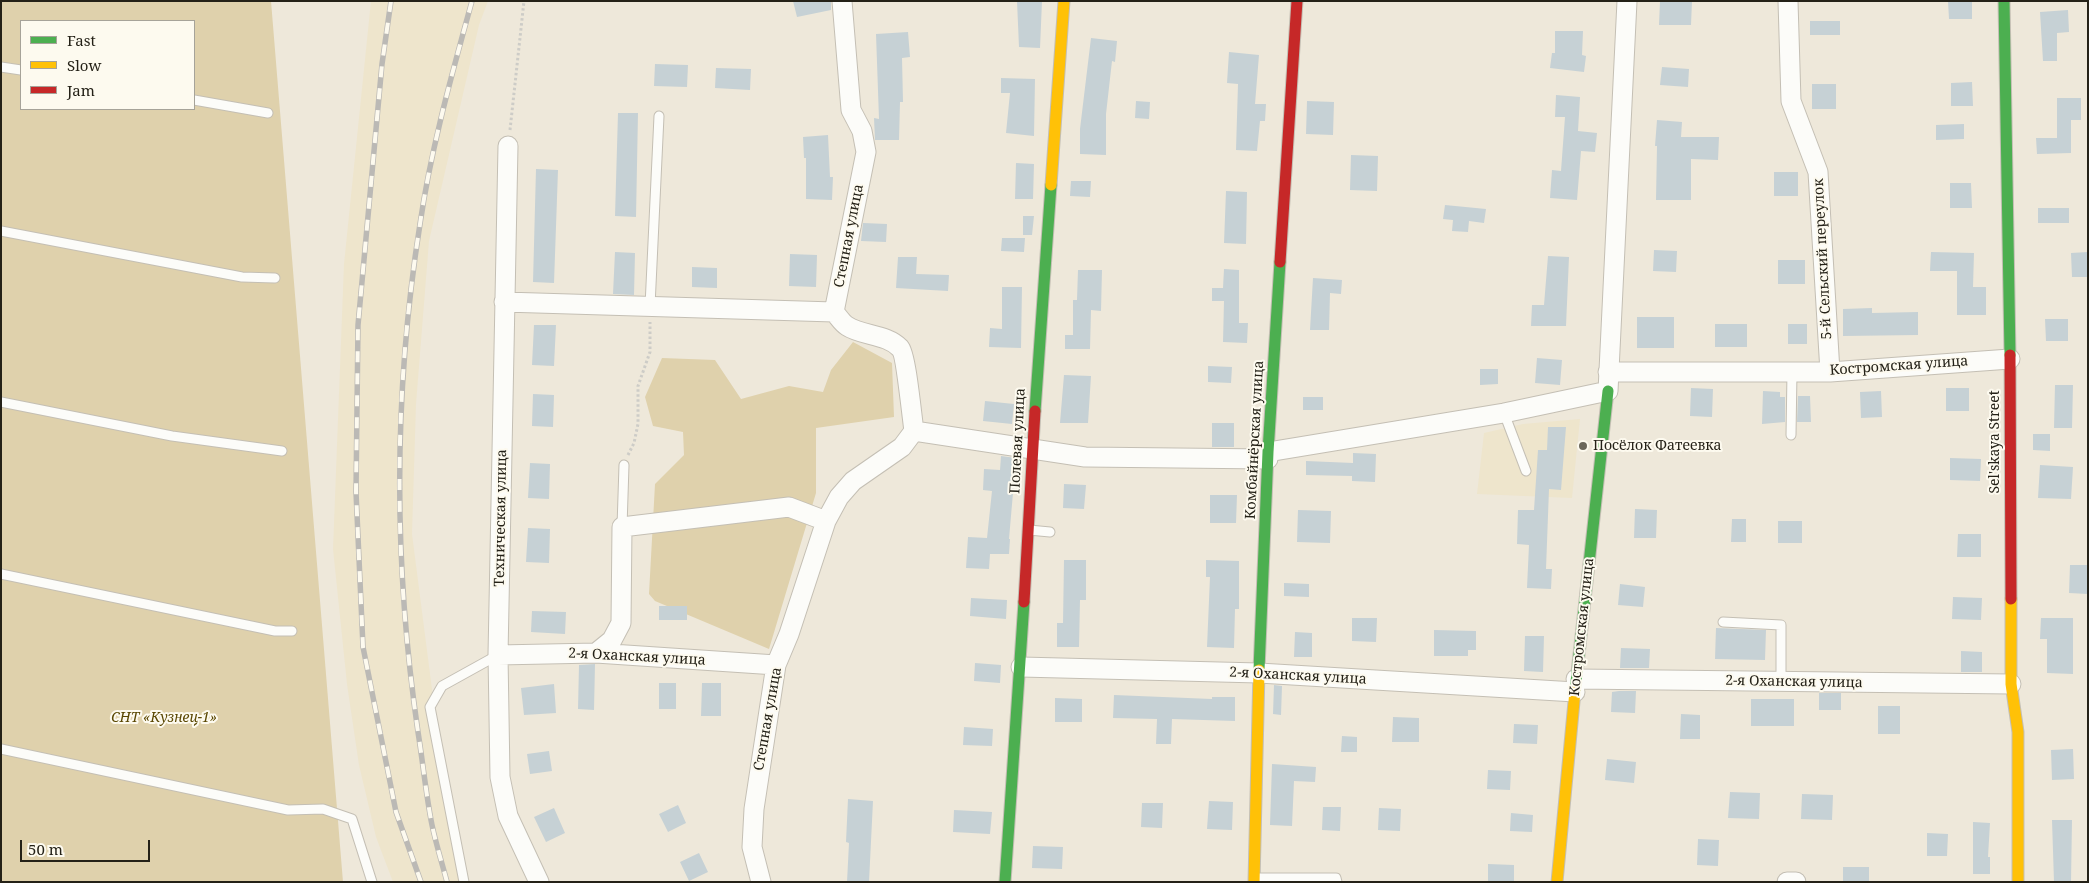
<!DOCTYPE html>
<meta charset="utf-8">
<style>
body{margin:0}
#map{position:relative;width:2089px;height:883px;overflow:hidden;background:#eee8da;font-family:"Noto Serif",serif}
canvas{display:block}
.frame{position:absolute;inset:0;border:2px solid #242117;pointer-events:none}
.legend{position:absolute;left:20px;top:20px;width:175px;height:90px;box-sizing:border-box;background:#fdfaef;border:1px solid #a6a399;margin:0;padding:6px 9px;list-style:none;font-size:15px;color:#242117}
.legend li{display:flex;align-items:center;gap:10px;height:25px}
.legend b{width:25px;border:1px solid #a6a399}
.scale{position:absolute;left:20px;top:840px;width:130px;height:22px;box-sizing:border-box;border:2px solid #242117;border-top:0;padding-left:6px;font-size:15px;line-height:18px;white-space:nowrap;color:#242117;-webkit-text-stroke:4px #fdfaef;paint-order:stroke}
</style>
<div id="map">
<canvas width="2089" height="883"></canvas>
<div class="frame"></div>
<ul class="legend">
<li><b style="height:6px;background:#4caf50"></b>Fast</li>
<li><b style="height:6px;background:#ffc107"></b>Slow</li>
<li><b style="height:6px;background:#c62828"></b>Jam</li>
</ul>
<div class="scale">50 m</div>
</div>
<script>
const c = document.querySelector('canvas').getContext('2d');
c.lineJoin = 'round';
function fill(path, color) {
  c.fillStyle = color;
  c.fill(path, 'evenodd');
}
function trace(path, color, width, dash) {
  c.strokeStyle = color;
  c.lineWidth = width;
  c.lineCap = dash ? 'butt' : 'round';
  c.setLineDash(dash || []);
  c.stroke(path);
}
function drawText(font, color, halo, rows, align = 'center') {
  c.font = font + ' "Noto Serif",serif';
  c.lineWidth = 4;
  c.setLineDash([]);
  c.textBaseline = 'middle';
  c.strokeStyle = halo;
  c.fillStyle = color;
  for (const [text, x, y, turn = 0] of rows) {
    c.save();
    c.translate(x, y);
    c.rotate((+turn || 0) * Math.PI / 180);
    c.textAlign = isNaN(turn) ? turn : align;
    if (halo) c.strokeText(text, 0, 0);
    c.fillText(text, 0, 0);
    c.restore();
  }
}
fill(new Path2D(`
 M 371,1 L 488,1 L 479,25 L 429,241 L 416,404 L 412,534 L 442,767 L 465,882 L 393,882 L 376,837 L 359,765 L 347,684 L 333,549 L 344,264 Z
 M 1580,419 L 1572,498 L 1477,494 L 1484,433 L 1523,424 Z`), '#eee5cc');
fill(new Path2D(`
 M 1,1 L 271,1 L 343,882 L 1,882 ZM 21,21 L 194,21 L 194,109 L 21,109 Z
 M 853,342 L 892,363 L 894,417 L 816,428 L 816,493 L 769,649 L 655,601 L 649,594 L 655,484 L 684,455 L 683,432 L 653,426 L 645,397 L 662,358 L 715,360 L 741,399 L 789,386 L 823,392 L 831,370 Z`), '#dfd1ac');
fill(new Path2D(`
 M 793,1 L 831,1 L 831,10 L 797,17 Z
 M 1017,1 L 1042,1 L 1040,48 L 1019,47 Z
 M 1660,1 L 1692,1 L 1691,25 L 1659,25 Z
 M 1948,1 L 1972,1 L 1972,19 L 1949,19 Z
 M 2068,10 L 2069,32 L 2057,33 L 2057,61 L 2043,61 L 2040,12 Z
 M 1810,21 L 1840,21 L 1840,35 L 1810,35 Z
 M 1555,31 L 1583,31 L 1582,55 L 1586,56 L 1584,72 L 1550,68 L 1552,53 L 1555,53 Z
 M 908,32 L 910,57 L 902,58 L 903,102 L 900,102 L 899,140 L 875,140 L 874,118 L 879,119 L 876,34 Z
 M 1091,38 L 1117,41 L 1115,62 L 1112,61 L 1106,114 L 1106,155 L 1080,154 L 1080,129 Z
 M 1229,52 L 1259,55 L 1255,104 L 1266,104 L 1265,121 L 1260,121 L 1257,151 L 1236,150 L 1238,84 L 1227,83 Z
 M 655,64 L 688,65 L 687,87 L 654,86 Z
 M 1662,67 L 1689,69 L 1688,87 L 1660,85 Z
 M 716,68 L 751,69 L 750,90 L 715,88 Z
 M 1001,78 L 1035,79 L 1034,136 L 1006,133 L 1010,93 L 1001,93 Z
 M 1972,82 L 1973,106 L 1951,106 L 1951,83 Z
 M 1812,84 L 1836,84 L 1836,109 L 1812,109 Z
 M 1556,95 L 1580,97 L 1578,131 L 1597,133 L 1595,152 L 1581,151 L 1577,200 L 1550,198 L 1552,170 L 1561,171 L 1565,117 L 1555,117 Z
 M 2057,98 L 2081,98 L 2081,120 L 2071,120 L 2071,153 L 2037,154 L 2036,138 L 2057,138 Z
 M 1136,101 L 1150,102 L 1149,119 L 1135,118 Z
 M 1307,101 L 1334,102 L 1333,135 L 1306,134 Z
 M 618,113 L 638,113 L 636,217 L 615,216 Z
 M 1657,120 L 1682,122 L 1681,137 L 1719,137 L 1718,160 L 1691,159 L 1691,200 L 1656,200 L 1657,146 L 1655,146 Z
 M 1964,124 L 1964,139 L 1936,140 L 1936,125 Z
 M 828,135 L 830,177 L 833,177 L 832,200 L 806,199 L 806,158 L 804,158 L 803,137 Z
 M 1351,155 L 1378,156 L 1377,191 L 1350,190 Z
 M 1016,163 L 1034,164 L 1033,199 L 1015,199 Z
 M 536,169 L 558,170 L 554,283 L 533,282 Z
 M 1774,172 L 1798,172 L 1798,196 L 1774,196 Z
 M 1071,181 L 1091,181 L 1090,197 L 1070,196 Z
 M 1950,183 L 1971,183 L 1972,208 L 1950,208 Z
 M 1226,191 L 1247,192 L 1246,244 L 1224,243 Z
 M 1445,205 L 1486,209 L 1484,223 L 1469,221 L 1468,232 L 1452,231 L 1453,220 L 1443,219 Z
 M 2038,208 L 2069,208 L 2069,223 L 2038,223 Z
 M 1023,216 L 1034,216 L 1032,235 L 1023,235 Z
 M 863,223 L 887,224 L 886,242 L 861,241 Z
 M 1002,238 L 1025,238 L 1024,252 L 1001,251 Z
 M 1654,250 L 1677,251 L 1676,272 L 1653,271 Z
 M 615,252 L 635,253 L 634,295 L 613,294 Z
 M 1931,252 L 1974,253 L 1973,287 L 1986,287 L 1986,315 L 1957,315 L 1957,271 L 1930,271 Z
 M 2088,252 L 2088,277 L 2072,277 L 2071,253 Z
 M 790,254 L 817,255 L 816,287 L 789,286 Z
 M 1548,256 L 1569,257 L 1566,326 L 1531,326 L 1532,305 L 1544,305 Z
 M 898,257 L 917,257 L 916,274 L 949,275 L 948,291 L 896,288 Z
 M 1778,260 L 1805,260 L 1805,284 L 1778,284 Z
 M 692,267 L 717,268 L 717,288 L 692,287 Z
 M 1224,269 L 1239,270 L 1239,323 L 1248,323 L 1247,343 L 1223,342 L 1224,301 L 1212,301 L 1212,288 L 1223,288 Z
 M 1078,270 L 1102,270 L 1101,311 L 1091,310 L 1090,349 L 1065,349 L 1065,335 L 1073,335 L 1073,300 L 1077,300 Z
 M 1313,278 L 1342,280 L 1341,294 L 1330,293 L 1329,330 L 1310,330 Z
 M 1002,287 L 1022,287 L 1021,348 L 989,347 L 990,328 L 1002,329 Z
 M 1872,308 L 1872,313 L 1918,312 L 1918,335 L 1843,336 L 1843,309 Z
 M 1637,317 L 1674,317 L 1674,348 L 1637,348 Z
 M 2045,319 L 2068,319 L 2068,341 L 2046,341 Z
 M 1715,324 L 1747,324 L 1747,347 L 1715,347 Z
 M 1788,324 L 1807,324 L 1807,344 L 1788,344 Z
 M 534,325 L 556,325 L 554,366 L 532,365 Z
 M 1537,358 L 1562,360 L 1560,385 L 1535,383 Z
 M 1208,366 L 1232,367 L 1231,383 L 1208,382 Z
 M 1480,369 L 1498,369 L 1498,384 L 1480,385 Z
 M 1064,375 L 1091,376 L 1088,423 L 1060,423 Z
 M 2055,385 L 2073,385 L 2072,428 L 2054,428 Z
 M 1691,388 L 1713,389 L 1712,417 L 1690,416 Z
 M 1946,388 L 1969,388 L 1969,411 L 1946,411 Z
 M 1763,391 L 1780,392 L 1780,397 L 1785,397 L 1785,422 L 1762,424 Z
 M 1881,391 L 1882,417 L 1861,418 L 1860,392 Z
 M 533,394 L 554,395 L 553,427 L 532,426 Z
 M 1798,396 L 1810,396 L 1811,422 L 1797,422 Z
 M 1303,397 L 1323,397 L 1323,410 L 1303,410 Z
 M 985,401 L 1014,404 L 1012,424 L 983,421 Z
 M 1212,423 L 1234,423 L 1234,447 L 1212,447 Z
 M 1548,427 L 1566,427 L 1561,490 L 1549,489 L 1546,569 L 1552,569 L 1551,589 L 1527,588 L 1529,545 L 1517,544 L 1518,510 L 1534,510 L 1538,450 L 1547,450 Z
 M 2033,434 L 2050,434 L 2050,451 L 2033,450 Z
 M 1353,453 L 1376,454 L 1375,482 L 1352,481 L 1352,476 L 1306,475 L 1306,461 L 1353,463 Z
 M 1001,456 L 1016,458 L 1009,539 L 1010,539 L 1009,554 L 990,554 L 989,569 L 966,568 L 968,537 L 987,538 L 992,491 L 983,490 L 984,469 L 1000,470 Z
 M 1950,458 L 1981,459 L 1980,481 L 1950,480 Z
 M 530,463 L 550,464 L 549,499 L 528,498 Z
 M 2040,465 L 2073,467 L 2071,499 L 2038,498 Z
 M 1064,484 L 1086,485 L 1084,509 L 1063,508 Z
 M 1210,495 L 1237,495 L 1236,523 L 1210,523 Z
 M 1635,509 L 1657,510 L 1656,538 L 1634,538 Z
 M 1298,510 L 1331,511 L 1330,543 L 1297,542 Z
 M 1732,519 L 1746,519 L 1746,542 L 1731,542 Z
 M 1778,521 L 1802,521 L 1802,543 L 1778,543 Z
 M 528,528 L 550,529 L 549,563 L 526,562 Z
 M 1958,534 L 1981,534 L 1981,557 L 1957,557 Z
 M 1064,560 L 1086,560 L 1086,600 L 1080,600 L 1079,647 L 1057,647 L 1057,623 L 1063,623 Z
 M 1206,560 L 1239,561 L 1239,609 L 1235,609 L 1234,648 L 1207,647 L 1210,577 L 1206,577 Z
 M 2070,565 L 2088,565 L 2088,594 L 2069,593 Z
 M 1284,583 L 1309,584 L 1309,597 L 1284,596 Z
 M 1620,584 L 1645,587 L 1643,607 L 1618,605 Z
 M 1953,597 L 1982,598 L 1981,620 L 1952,619 Z
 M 971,598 L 1007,600 L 1006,619 L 970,616 Z
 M 659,606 L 687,606 L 687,620 L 659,620 Z
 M 532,611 L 566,612 L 565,634 L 531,632 Z
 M 1352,618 L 1377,618 L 1376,642 L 1352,641 Z
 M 2041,618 L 2073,618 L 2073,674 L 2047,673 L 2047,639 L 2040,639 Z
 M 1716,628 L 1766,630 L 1765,660 L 1715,659 Z
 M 1434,630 L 1476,631 L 1476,650 L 1468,650 L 1468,656 L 1434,656 Z
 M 1295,632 L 1312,633 L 1312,657 L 1294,657 Z
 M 1525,636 L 1544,636 L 1543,672 L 1524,671 Z
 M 1621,648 L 1650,649 L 1649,668 L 1620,668 Z
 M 1961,651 L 1982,652 L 1982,672 L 1961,672 Z
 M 975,663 L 1001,665 L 1000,683 L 974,681 Z
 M 595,664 L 594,710 L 578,709 L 579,665 Z
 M 659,683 L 676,683 L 676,709 L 659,709 Z
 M 702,683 L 721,683 L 721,716 L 701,716 Z
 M 554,684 L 556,713 L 524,715 L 521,688 Z
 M 1274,685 L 1282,686 L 1281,715 L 1273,714 Z
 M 1619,691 L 1636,691 L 1635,713 L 1611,712 L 1612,692 Z
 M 1819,693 L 1841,693 L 1841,710 L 1819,710 Z
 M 1114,695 L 1212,699 L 1212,697 L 1235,697 L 1235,721 L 1172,719 L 1171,744 L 1156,744 L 1157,719 L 1113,718 Z
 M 1055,698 L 1082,699 L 1082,722 L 1055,722 Z
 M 1751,699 L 1794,699 L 1794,726 L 1751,726 Z
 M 1878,706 L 1900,706 L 1900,734 L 1878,734 Z
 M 1681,714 L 1700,715 L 1700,739 L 1680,739 Z
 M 1393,717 L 1419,718 L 1419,742 L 1392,742 Z
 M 1514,724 L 1538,725 L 1537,744 L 1513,743 Z
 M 964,727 L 993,729 L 992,746 L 963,745 Z
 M 1342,736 L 1357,737 L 1357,752 L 1341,752 Z
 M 2073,749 L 2074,779 L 2052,780 L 2051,750 Z
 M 549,751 L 552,771 L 530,774 L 527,754 Z
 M 1607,759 L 1636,762 L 1634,783 L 1605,780 Z
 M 1272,764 L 1316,767 L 1315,782 L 1294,781 L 1292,826 L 1270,825 Z
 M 1488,770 L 1511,771 L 1510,790 L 1487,789 Z
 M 1730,792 L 1760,793 L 1759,819 L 1728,818 Z
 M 1802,794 L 1833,795 L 1832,820 L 1801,819 Z
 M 848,799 L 873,801 L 869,882 L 847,882 L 849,843 L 846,842 Z
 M 1209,801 L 1233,802 L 1232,830 L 1207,829 Z
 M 1142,803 L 1163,803 L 1162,828 L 1141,827 Z
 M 678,805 L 686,823 L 668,832 L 659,814 Z
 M 1323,807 L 1341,807 L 1340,831 L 1322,830 Z
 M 554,808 L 565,833 L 546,842 L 534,817 Z
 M 1379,808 L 1401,809 L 1400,831 L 1378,830 Z
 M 954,810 L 992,812 L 990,834 L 953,832 Z
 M 1511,813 L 1533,815 L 1532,832 L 1510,831 Z
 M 2052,820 L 2072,820 L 2071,882 L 2054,882 Z
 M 1973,822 L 1990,823 L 1988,857 L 1990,857 L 1990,874 L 1973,874 Z
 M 1927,833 L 1948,834 L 1947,856 L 1927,856 Z
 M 1698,839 L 1719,840 L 1718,866 L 1697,865 Z
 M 1033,846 L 1063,847 L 1062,869 L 1032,868 Z
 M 699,853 L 708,872 L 689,881 L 680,862 Z
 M 1488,864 L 1514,865 L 1514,882 L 1488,882 Z
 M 1843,867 L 1869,867 L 1869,882 L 1843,882 Z`), '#c6d1d5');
const lane = new Path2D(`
 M 1,67 L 21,70
 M 194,100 L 268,113
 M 1,231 L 242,277 L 275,278
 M 650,306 L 659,116
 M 1,402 L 172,436 L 282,451
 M 1504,413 L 1526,471
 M 1791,435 L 1792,372
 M 622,527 L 624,465
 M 1029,530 L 1050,532
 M 1,574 L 275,631 L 292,631
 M 1723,622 L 1781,625 L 1781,682
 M 1,749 L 288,810 L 323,809 L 352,819 L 372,882
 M 1257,878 L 1336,878 L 1337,882
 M 464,882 L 430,707 L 442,686 L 498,655`);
const street = new Path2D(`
 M 842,1 L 851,110 L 862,131 L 866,152 L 834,312 C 838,316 842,323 847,326 C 862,336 887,334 900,348 C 906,354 912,418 914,431
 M 1788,1 L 1791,101 L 1818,172 L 1830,372
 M 508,146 L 498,655 L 500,777 L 508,816 L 539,882
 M 504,302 L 834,312
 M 1608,372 L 1830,372 L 2010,359
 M 1268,452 L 1504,413 L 1608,391 L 1627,1
 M 596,653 L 612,640 L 621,623 L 622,527 L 789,507 L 826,521
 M 498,655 L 596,653 L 776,665
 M 1021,667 L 1259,673 L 1575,692
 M 1576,679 L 2011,684
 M 761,882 L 752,847 L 754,809 L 776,665 L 789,634 L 826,521 L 839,497 L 853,481 L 902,447 L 914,431 L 1085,457 L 1268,459
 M 1787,882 L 1796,882`);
const fast = new Path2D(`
 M 2004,1 L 2010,355
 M 1035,411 L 1051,185
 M 1259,670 L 1268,452 L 1280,262
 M 1575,691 L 1608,391
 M 1005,882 L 1024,602`);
const slow = new Path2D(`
 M 1051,185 L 1064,1
 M 2011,599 L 2011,684 L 2018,732 L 2018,882
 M 1254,882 L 1259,670
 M 1557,882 L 1575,691`);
const jam = new Path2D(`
 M 1280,262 L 1297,1
 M 2010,355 L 2011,599
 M 1024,602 L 1035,411`);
trace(lane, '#c4bfb4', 11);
trace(street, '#c4bfb4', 21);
trace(fast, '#c4bfb4', 13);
trace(slow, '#c4bfb4', 13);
trace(jam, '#c4bfb4', 13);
trace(new Path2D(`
 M 510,130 L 524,1
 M 628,455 L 634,443 L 638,424 L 638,386 L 650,352 L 650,322`), '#cdccc7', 3, [2.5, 2.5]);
trace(lane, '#fcfcf9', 9);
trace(street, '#fcfcf9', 19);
trace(fast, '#4caf50', 11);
trace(slow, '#ffc107', 11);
trace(jam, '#c62828', 11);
const rail = new Path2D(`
 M 391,1 L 382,64 L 358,325 L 356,492 L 363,647 L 396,812 L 421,882
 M 447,882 C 442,863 436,844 432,825 C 426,795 423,763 418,732 C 393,561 393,395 420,224 C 431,148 452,74 472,1`);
trace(rail, '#bbb9b5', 5.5);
trace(rail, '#fdfaef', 4, [11]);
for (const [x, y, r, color] of [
 [1583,446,5,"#6b675b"]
]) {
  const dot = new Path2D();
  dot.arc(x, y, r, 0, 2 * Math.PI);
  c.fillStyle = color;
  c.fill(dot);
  trace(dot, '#fdfaef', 2);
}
drawText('14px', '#242117', '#fdfaef', [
 ["Степная улица",849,236,-79],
 ["5-й Сельский переулок",1823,259,-93],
 ["Костромская улица",1899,366,-4],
 ["Комбайнёрская улица",1255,440,-87],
 ["Полевая улица",1018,441,-87],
 ["Sel'skaya Street",1995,442,-90],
 ["Техническая улица",501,518,-89],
 ["Костромская улица",1582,627,-84],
 ["2-я Оханская улица",637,657,3],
 ["2-я Оханская улица",1298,676,3],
 ["2-я Оханская улица",1794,682,1],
 ["Степная улица",768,719,-80]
]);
drawText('14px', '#242117', '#fdfaef', [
 ["Посёлок Фатеевка",1593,446]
], 'left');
drawText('italic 14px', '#5a4702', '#fdfaef', [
 ["СНТ «Кузнец-1»",164,718]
]);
</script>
